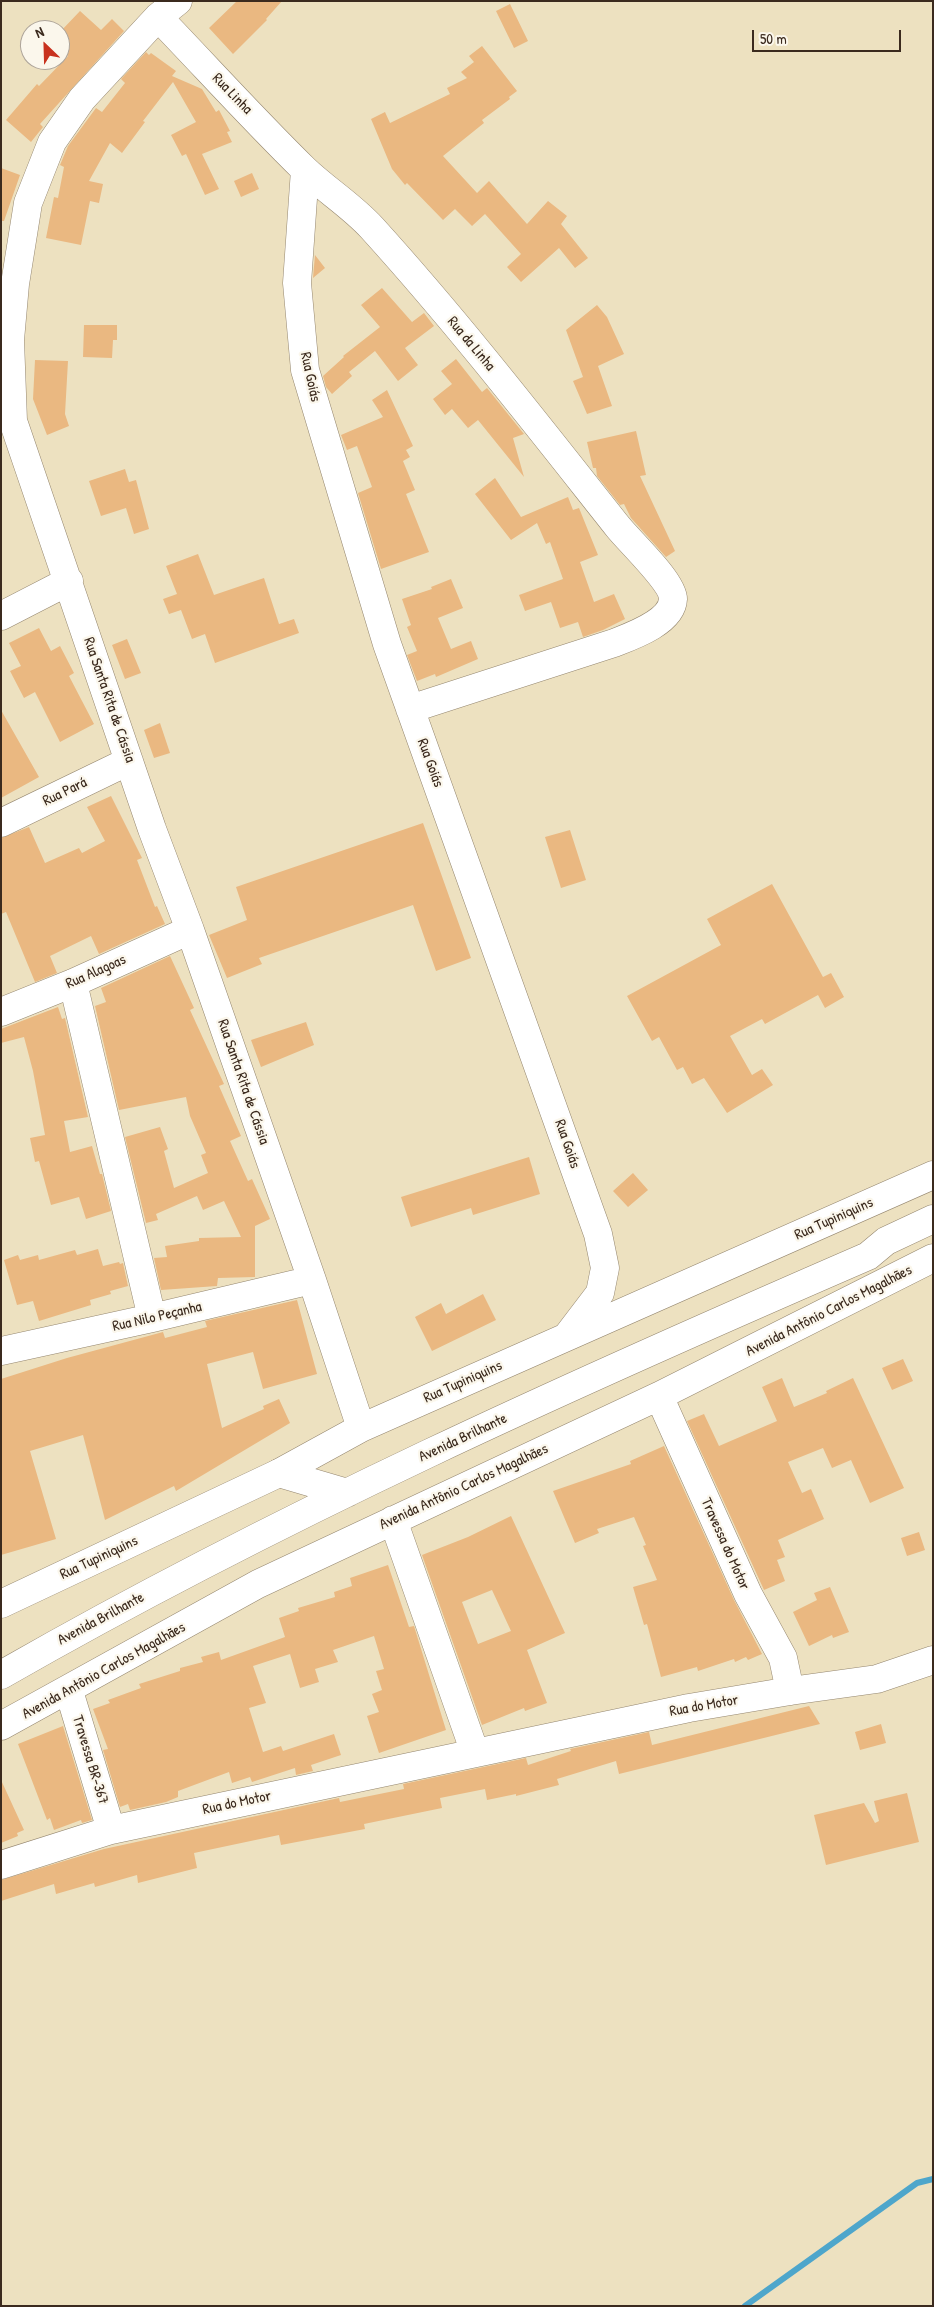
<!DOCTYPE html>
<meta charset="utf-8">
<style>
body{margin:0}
#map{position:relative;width:934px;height:2307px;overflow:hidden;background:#ede1c0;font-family:"Patrick Hand",sans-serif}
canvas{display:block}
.frame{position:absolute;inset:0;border:2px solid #3b2a1e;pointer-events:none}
.north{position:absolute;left:20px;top:20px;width:50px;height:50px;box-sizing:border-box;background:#fbf7ec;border:1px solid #aea59a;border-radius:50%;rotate:336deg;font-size:14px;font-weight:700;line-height:20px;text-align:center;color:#3b2a1e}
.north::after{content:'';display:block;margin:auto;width:18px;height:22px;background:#c8321e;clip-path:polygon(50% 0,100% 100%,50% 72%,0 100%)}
.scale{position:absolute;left:752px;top:30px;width:149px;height:22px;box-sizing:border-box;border:2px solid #3b2a1e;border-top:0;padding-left:6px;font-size:15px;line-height:18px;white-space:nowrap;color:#3b2a1e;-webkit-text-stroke:4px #fbf7ec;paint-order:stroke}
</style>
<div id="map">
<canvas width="934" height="2307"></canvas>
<div class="frame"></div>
<div class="north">N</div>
<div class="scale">50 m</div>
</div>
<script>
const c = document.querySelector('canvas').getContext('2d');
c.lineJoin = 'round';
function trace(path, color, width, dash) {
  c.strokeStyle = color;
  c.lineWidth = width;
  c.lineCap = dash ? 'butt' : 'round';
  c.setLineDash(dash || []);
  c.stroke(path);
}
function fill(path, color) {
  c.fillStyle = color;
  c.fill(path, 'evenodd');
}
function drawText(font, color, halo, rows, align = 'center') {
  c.font = font + ' "Patrick Hand",sans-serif';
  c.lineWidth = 4.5;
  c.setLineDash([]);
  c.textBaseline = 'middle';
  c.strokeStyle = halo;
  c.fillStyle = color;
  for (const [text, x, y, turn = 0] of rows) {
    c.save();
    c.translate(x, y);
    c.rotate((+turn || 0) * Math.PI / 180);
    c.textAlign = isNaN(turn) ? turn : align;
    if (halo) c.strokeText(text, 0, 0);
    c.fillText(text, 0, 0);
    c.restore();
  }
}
trace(new Path2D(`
 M 745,2306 L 917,2183 L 933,2179`), '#4ea6cb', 6);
fill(new Path2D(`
 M 237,1 L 282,1 L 266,19 L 267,20 L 233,54 L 209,28 Z
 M 510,4 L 528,41 L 514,48 L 496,11 Z
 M 80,11 L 101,30 L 112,19 L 124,31 L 40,124 L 43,127 L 31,142 L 6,120 L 37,84 L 39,86 L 68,56 L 60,49 L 60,32 Z
 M 482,46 L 517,91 L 509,97 L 510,99 L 482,120 L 484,123 L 443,156 L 477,193 L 489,181 L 527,224 L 548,201 L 567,216 L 561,224 L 588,258 L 575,268 L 559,248 L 521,282 L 507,267 L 521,254 L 485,214 L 472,226 L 455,209 L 443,220 L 407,183 L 405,185 L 392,169 L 371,119 L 385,112 L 390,123 L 450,94 L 447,88 L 467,78 L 461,72 L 474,62 L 469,56 Z
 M 146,52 L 149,55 L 151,53 L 176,71 L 172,76 L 202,89 L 216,112 L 219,110 L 230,131 L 227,132 L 232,142 L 202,154 L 219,189 L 205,195 L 186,154 L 182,156 L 171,135 L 196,122 L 173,82 L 143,121 L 145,122 L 122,153 L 110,143 L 89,181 L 103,184 L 99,203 L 90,201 L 81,245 L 46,238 L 54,197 L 58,198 L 64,167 L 60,165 L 68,146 L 96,108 L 102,112 L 125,83 L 121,79 Z
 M 1,168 L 20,175 L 4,221 L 1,221 Z
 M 252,173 L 259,189 L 241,197 L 234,181 Z
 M 315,255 L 325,268 L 313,278 Z
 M 382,288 L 412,322 L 424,313 L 434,326 L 405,348 L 418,365 L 398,381 L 375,351 L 349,372 L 352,376 L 332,394 L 326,387 L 323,376 L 344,357 L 343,356 L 380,327 L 361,305 Z
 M 597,305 L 607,317 L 624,354 L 598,366 L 612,406 L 587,414 L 573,381 L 583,377 L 566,330 Z
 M 84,325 L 117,325 L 117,340 L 113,340 L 112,358 L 83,357 Z
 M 456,359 L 482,392 L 487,388 L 524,434 L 513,438 L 524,477 L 478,420 L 468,428 L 452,409 L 445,415 L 433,399 L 452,384 L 441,371 Z
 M 35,360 L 68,361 L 65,414 L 69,426 L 47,435 L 33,399 Z
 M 387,390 L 413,446 L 406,450 L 410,457 L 403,461 L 415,490 L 406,494 L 429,552 L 381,569 L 358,493 L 372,487 L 357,446 L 347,450 L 341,435 L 383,417 L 372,400 Z
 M 636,431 L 646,475 L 640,476 L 675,551 L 666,557 L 631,518 L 624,504 L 620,505 L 597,476 L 596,468 L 593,468 L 587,442 Z
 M 125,469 L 129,482 L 136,480 L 149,529 L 134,534 L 126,508 L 101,516 L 89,481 Z
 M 495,478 L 521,517 L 568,497 L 573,510 L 579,508 L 598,555 L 580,562 L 594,602 L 614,594 L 625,619 L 603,630 L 583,637 L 578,622 L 560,628 L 551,602 L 525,611 L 519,595 L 563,579 L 550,542 L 546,544 L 537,523 L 511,540 L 475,494 Z
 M 198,554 L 214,595 L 264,578 L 279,624 L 294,619 L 299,633 L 215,663 L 205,634 L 192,639 L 181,610 L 169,614 L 163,599 L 177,594 L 166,566 Z
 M 451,579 L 463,608 L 438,618 L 451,649 L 471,641 L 478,659 L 436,677 L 435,674 L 417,681 L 407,655 L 417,651 L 407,627 L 411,625 L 402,599 L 432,589 L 431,587 Z
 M 39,628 L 51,651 L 60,646 L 74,673 L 69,676 L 94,724 L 60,742 L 35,692 L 24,698 L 10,671 L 21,666 L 9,643 Z
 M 127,639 L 141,673 L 125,679 L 112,645 Z
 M 1,710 L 39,777 L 1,798 Z
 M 160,723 L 170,753 L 154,758 L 144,730 Z
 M 111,796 L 142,858 L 137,860 L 155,907 L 157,906 L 165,924 L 99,954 L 91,936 L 50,956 L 57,973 L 35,982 L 6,912 L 1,914 L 1,838 L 29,827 L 45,863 L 79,848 L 82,853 L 105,841 L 87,807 Z
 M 423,823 L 471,958 L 436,971 L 413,905 L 259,958 L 262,964 L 227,978 L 209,935 L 247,920 L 236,887 Z
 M 570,830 L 586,880 L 561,888 L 545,837 Z
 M 772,884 L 823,977 L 831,973 L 844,997 L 825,1008 L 818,995 L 765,1024 L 762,1019 L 730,1036 L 752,1075 L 762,1069 L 773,1085 L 727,1113 L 704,1078 L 692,1084 L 683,1067 L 677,1070 L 659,1037 L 652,1041 L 627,996 L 721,945 L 707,919 Z
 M 170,956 L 194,1008 L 190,1010 L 224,1084 L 219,1086 L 241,1136 L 230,1141 L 248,1181 L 252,1179 L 270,1219 L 255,1226 L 255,1277 L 218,1278 L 217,1286 L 161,1290 L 154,1258 L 167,1257 L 165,1246 L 199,1241 L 199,1238 L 241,1237 L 224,1201 L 203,1210 L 197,1196 L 156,1214 L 158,1220 L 146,1223 L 125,1137 L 160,1127 L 168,1149 L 164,1151 L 174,1188 L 208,1173 L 201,1155 L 206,1153 L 190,1116 L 186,1097 L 119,1110 L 95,1006 L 106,1002 L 101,988 Z
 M 58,1007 L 62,1019 L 65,1018 L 88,1117 L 64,1121 L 70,1152 L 92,1146 L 100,1174 L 102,1174 L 111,1211 L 86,1219 L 79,1197 L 51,1205 L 39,1161 L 35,1162 L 30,1138 L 45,1135 L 33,1071 L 24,1037 L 1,1043 L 1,1029 Z
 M 306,1022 L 314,1045 L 261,1067 L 251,1040 Z
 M 529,1157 L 540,1194 L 473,1215 L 471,1208 L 411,1227 L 401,1197 Z
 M 633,1173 L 648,1190 L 628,1207 L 613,1191 Z
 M 98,1249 L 103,1266 L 119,1262 L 120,1264 L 123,1263 L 128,1286 L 110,1291 L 111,1294 L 90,1300 L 91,1305 L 39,1321 L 33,1301 L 17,1305 L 4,1260 L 18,1255 L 20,1260 L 38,1255 L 39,1260 L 75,1250 L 77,1255 Z
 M 483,1294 L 496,1320 L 432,1351 L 415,1317 L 441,1303 L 446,1314 Z
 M 297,1300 L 317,1374 L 263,1389 L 253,1352 L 207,1364 L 222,1428 L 264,1409 L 263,1406 L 279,1399 L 290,1423 L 176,1491 L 174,1486 L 105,1520 L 83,1435 L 30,1451 L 56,1539 L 1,1555 L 1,1379 L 67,1358 L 163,1332 L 165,1338 L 207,1327 L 205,1321 Z
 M 903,1359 L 913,1381 L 892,1390 L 882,1368 Z
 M 782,1378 L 794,1407 L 827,1393 L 826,1391 L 853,1378 L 904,1488 L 870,1503 L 851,1460 L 832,1468 L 823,1448 L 788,1462 L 802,1493 L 811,1489 L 824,1519 L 778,1540 L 785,1557 L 777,1560 L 785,1581 L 764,1590 L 687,1421 L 704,1414 L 719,1446 L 777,1421 L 762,1387 Z
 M 664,1446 L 734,1600 L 762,1654 L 748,1660 L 746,1657 L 735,1662 L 734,1659 L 698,1671 L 697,1667 L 661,1677 L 647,1624 L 644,1625 L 633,1587 L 657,1580 L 643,1546 L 646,1545 L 634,1517 L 597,1529 L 599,1533 L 575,1543 L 553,1491 L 631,1464 L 630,1461 Z
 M 511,1516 L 565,1633 L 527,1650 L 547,1703 L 525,1711 L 524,1708 L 482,1725 L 422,1555 L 468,1537 ZM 492,1590 L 511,1631 L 478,1644 L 462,1602 Z
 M 919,1532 L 925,1550 L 907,1556 L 901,1538 Z
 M 388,1565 L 409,1627 L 414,1626 L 446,1730 L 379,1753 L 367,1716 L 379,1712 L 372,1694 L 382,1690 L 376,1671 L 384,1669 L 374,1636 L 333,1650 L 338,1662 L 315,1669 L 319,1682 L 300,1688 L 290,1654 L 253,1666 L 266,1703 L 249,1708 L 263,1752 L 281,1746 L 283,1751 L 334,1734 L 341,1755 L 311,1765 L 313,1771 L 296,1775 L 295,1768 L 252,1782 L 250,1777 L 232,1783 L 229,1772 L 178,1791 L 178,1797 L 166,1802 L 130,1810 L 128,1804 L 120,1807 L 103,1750 L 108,1749 L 93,1709 L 110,1703 L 108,1700 L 141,1688 L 139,1684 L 180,1671 L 180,1668 L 203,1662 L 201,1657 L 219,1652 L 221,1660 L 285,1637 L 279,1618 L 299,1611 L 298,1608 L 335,1597 L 334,1592 L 352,1586 L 350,1578 Z
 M 830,1587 L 849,1632 L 833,1638 L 832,1635 L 809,1646 L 793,1612 L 817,1600 L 814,1593 Z
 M 809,1706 L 820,1724 L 619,1774 L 616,1761 L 557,1779 L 559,1785 L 516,1796 L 516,1794 L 487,1800 L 485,1789 L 440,1798 L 442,1808 L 364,1824 L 365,1829 L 281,1845 L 279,1835 L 194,1853 L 197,1868 L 138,1883 L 137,1875 L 95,1887 L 94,1883 L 56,1894 L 54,1884 L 1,1901 L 1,1880 L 104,1849 L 339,1798 L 340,1802 L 404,1789 L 403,1784 L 526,1758 L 528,1765 L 571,1751 L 570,1749 L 649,1732 L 652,1745 Z
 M 881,1724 L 886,1743 L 860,1750 L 855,1732 Z
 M 63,1726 L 92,1820 L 82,1823 L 81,1820 L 54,1830 L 50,1818 L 47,1820 L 18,1744 Z
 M 1,1780 L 24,1830 L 17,1833 L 18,1836 L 1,1843 Z
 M 907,1793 L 919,1842 L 826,1865 L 814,1815 L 864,1803 L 875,1823 L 879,1821 L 874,1801 Z`), '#eab881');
const minor = new Path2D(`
 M 178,1 L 158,17 L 82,99 L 52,142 L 28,203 L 15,284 L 10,340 L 13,421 L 152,829 L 190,930 L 312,1280 L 361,1428
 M 158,17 C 207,68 254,120 304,169 C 326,190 352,206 372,228 C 459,324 538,426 618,527 C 630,542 673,582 673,599 C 672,622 632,636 614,643 L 410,709
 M 305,170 L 297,283 L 305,370 L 387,644 L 598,1234 L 605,1268 L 600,1293 L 568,1335
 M 1,616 L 69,581
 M 1,823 L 129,761
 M 73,983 L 152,1318
 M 1,1012 L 73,983 L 190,930
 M 1,1351 L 152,1318 L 312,1280
 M 659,1396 L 748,1594 L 783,1658 L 790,1691
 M 393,1520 L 475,1753
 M 1,1604 L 279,1473 L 361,1428 L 933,1175
 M 69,1691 L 111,1830
 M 1,1726 L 258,1584 L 659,1396 L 933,1258
 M 1,1865 L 111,1830 L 689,1708 L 790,1691 L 877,1679 L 933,1660`);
const major = new Path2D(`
 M 279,1473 L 347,1493
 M 1,1675 C 280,1515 573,1384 868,1256 L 886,1241 L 933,1219`);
trace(minor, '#94866f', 29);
trace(major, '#94866f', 29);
trace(minor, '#fff', 28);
trace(major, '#fff', 28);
drawText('15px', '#3b2a1e', '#fbf7ec', [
 ["Rua Linha",232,94,46],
 ["Rua da Linha",471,344,50],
 ["Rua Goiás",310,377,78],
 ["Rua Santa Rita de Cássia",109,700,71],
 ["Rua Goiás",430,763,70],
 ["Rua Pará",65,792,-26],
 ["Rua Alagoas",96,972,-24],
 ["Rua Santa Rita de Cássia",243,1082,71],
 ["Rua Goiás",567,1144,71],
 ["Rua Tupiniquins",834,1219,-24],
 ["Avenida Antônio Carlos Magalhães",829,1311,-27],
 ["Rua Nilo Peçanha",157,1317,-13],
 ["Rua Tupiniquins",463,1382,-24],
 ["Avenida Brilhante",463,1438,-25],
 ["Avenida Antônio Carlos Magalhães",464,1487,-25],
 ["Travessa do Motor",725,1544,66],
 ["Rua Tupiniquins",99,1558,-25],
 ["Avenida Brilhante",101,1619,-28],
 ["Avenida Antônio Carlos Magalhães",104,1671,-29],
 ["Rua do Motor",704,1706,-10],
 ["Travessa BR-367",90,1760,73],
 ["Rua do Motor",237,1803,-12]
]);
</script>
